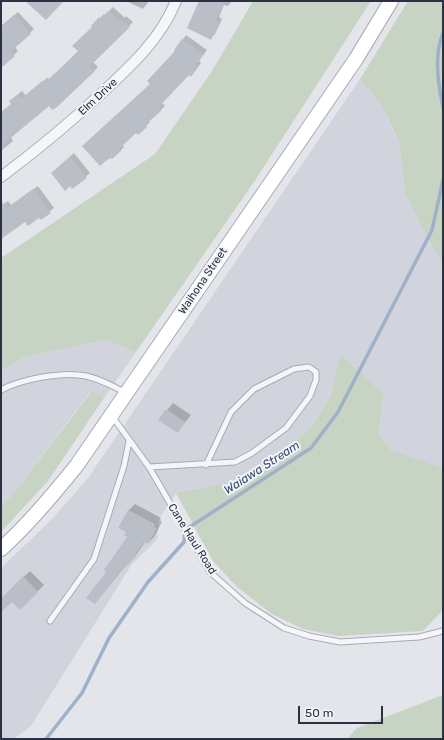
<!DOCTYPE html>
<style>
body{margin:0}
#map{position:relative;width:444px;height:740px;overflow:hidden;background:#e3e5ea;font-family:Rubik,sans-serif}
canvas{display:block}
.frame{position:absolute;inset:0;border:2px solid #2b3142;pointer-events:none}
.scale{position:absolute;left:298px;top:706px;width:85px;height:18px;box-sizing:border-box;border:2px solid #2b3142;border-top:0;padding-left:5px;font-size:12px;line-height:14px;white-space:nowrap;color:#2b3142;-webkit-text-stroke:3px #f2f4f8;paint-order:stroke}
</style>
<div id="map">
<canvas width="444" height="740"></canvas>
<div class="frame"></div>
<div class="scale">50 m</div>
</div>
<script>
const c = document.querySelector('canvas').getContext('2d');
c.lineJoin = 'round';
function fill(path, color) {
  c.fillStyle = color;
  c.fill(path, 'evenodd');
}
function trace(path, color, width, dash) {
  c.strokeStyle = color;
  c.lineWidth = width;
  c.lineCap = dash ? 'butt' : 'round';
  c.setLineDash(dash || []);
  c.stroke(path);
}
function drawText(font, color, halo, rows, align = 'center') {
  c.font = font + ' Rubik,sans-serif';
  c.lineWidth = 4;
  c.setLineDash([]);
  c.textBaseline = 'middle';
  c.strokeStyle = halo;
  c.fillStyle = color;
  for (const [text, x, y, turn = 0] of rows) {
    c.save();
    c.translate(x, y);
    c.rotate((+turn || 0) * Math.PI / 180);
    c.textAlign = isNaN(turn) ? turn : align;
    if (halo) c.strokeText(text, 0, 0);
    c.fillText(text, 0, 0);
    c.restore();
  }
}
fill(new Path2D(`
 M 360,79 L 382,106 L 399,143 L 405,194 L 440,261 L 443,263 L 443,468 L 391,450 L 379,433 L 383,393 L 340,354 L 331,394 L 316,421 L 292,445 L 231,482 L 176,493 L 159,519 L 157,540 L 132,564 L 31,726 L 14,739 L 1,739 L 1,568 L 53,518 L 88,478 Z
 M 105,340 L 136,352 L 104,398 L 91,391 L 10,498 L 1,505 L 1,371 L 25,357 Z`), '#d1d4dc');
fill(new Path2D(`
 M 253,1 L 371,1 L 254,182 L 136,352 L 105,340 L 25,357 L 1,371 L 1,258 L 155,154 L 212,71 Z
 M 408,1 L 443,1 L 443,263 L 440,261 L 405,194 L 399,142 L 382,106 L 360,79 Z
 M 340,354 L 383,393 L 379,433 L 391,450 L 443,468 L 443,610 L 423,631 L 338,636 L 303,629 L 272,614 L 237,587 L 213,561 L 176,493 L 231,482 L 292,445 L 316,421 L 331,394 Z
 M 92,391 L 104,398 L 48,481 L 1,532 L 1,505 L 10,498 Z
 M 443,695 L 443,739 L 347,739 L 357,728 Z`), '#c7d4c4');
fill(new Path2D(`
 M 126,1 L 149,1 L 143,9 Z
 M 200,1 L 232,1 L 228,6 L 224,5 L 219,17 L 222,19 L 215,34 L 211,38 Z
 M 113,7 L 125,18 L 126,16 L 133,22 L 93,62 L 98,67 L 87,78 L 49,105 L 11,137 L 13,141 L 1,151 L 1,124 L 15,97 L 22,91 L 26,96 L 47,78 L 49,79 L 79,51 L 93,27 L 92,26 L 104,14 L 105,15 Z
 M 18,12 L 34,29 L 15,47 L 18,51 L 1,66 L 1,31 L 10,19 Z
 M 186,35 L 207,50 L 199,61 L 201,63 L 195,71 L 189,74 L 162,103 L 165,106 L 149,121 L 150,122 L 138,134 L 136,132 L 122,145 L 124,147 L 120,151 L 100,165 L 151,84 Z
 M 74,153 L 90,173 L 72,188 L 56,169 Z
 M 38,186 L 54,208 L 41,218 L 40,216 L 26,220 L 1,238 L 1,206 L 8,201 L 11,205 Z
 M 173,403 L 191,415 L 178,431 L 160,419 Z
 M 135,504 L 161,518 L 160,520 L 162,522 L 154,537 L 148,543 L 145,542 L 134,558 L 127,564 L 101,596 L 107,572 L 128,537 L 128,532 L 119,527 L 129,510 Z
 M 30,571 L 44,585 L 20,609 L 12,600 L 1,611 L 1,599 Z`), '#0003');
trace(new Path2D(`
 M 443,33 C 434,54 438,85 443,107
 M 46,739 L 82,693 L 109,638 L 148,582 L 184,542 L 185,530 L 311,448 L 338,412 L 432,230 L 443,180`), '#9fb0c9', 3.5);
fill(new Path2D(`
 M 25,1 L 64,1 L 46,20 Z
 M 199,1 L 225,1 L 215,21 L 219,23 L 211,40 L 187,28 Z
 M 108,11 L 120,21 L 122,19 L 130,27 L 90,66 L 95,71 L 57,107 L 52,110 L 49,106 L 1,146 L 1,112 L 11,104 L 9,101 L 17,95 L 21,99 L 42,81 L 44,83 L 58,71 L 78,51 L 72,46 L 92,27 L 91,26 L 99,17 L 101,19 Z
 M 14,15 L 31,34 L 11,51 L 15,56 L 1,68 L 1,26 Z
 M 182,39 L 203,54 L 195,65 L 198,67 L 191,77 L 189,75 L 158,108 L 161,111 L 145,125 L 147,127 L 138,135 L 136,133 L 119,149 L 121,151 L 112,159 L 110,157 L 100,166 L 82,146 L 150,84 L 147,81 L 175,51 L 174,50 Z
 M 70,157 L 87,178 L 72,189 L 70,186 L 65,191 L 51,173 Z
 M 33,189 L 51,213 L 41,220 L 39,218 L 28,226 L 25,222 L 1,239 L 1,201 L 7,208 Z
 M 166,409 L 185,422 L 178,433 L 158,420 Z
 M 128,510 L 155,524 L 154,527 L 157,528 L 148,544 L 144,542 L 128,566 L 126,564 L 95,604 L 86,598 L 106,572 L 104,570 L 127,537 L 124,535 L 126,532 L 118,528 Z
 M 23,576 L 38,592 L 20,610 L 12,602 L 1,612 L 1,599 Z`), '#babec7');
const lane = new Path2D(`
 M 1,390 C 22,379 63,371 86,376 C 100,379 113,386 126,393
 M 112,416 L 149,467 L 210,572 L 245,603 L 284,628 L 309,636 L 340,642 L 419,637 L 443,631
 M 149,467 L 235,462 L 252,453 L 286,428 L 310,396 L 316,380 L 316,372 L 309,367 L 294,369 L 254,389 L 231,412 L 206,465
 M 50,621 L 94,559 L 124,466 L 129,441`);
const street = new Path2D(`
 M 1,177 C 37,150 71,122 104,91 C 133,64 161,38 176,1`);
const secondary = new Path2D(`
 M 1,549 C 29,524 53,495 77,465 L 356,59 L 391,1`);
trace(lane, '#a8abb4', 7);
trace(street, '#a8abb4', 12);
trace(secondary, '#a8abb4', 16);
trace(lane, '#f5f6f9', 5);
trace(street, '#f5f6f9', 10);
trace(secondary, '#fff', 14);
drawText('11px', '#2b3142', '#f2f4f8', [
 ["Elm Drive",98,97,-43],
 ["Waihona Street",203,281,-56],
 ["Cane Haul Road",192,539,58]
]);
drawText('italic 12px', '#364d75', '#f2f4f8', [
 ["Waiawa Stream",262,468,-33]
]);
</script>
